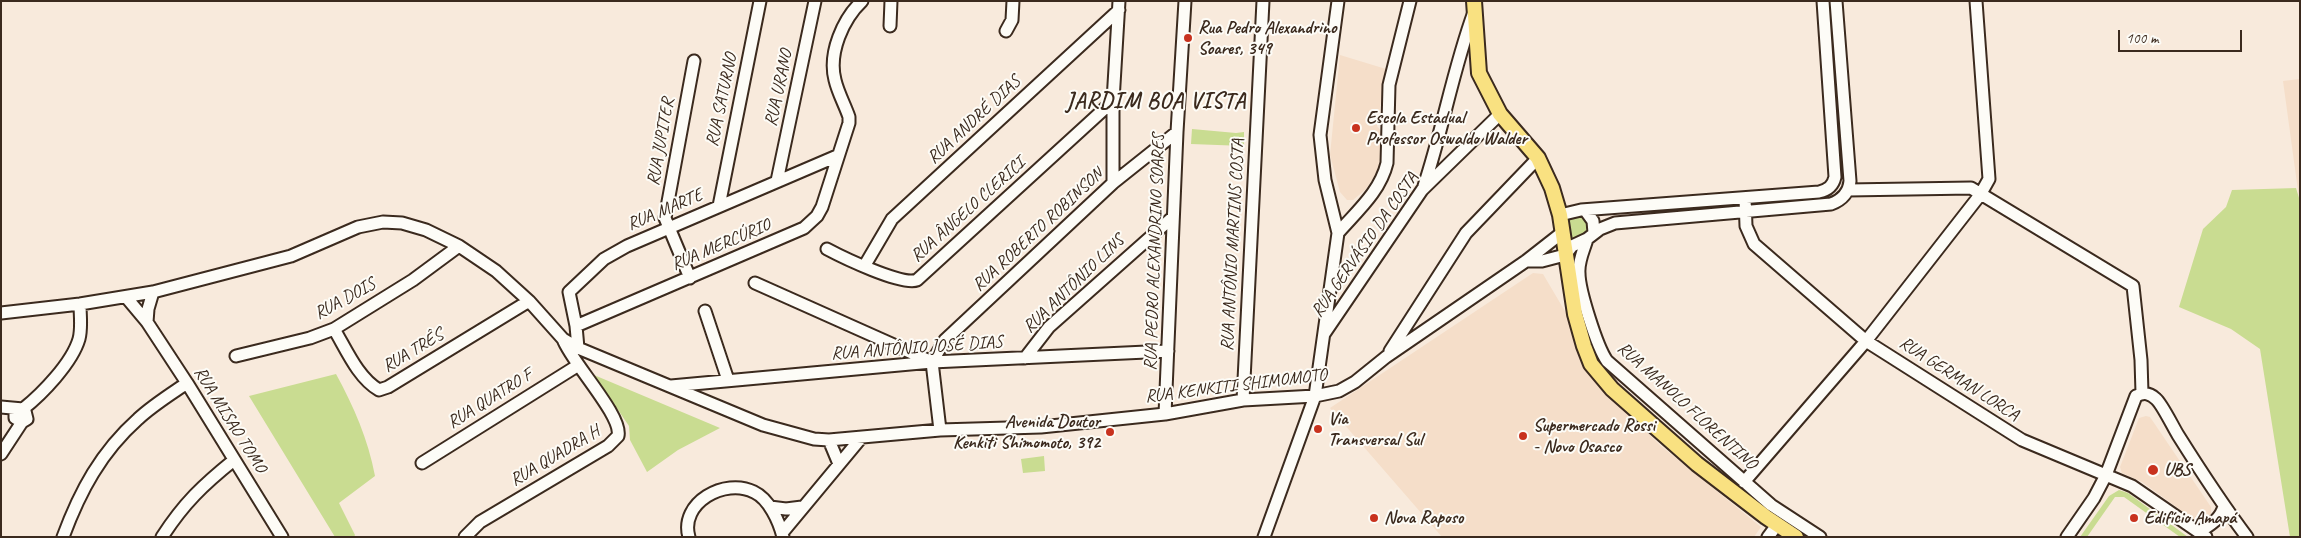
<!DOCTYPE html>
<meta charset="utf-8">
<style>
body{margin:0}
#map{position:relative;width:2301px;height:538px;overflow:hidden;background:#f8eadc;font-family:Caveat,sans-serif}
canvas{display:block}
.frame{position:absolute;inset:0;border:2px solid #3b2a1e;pointer-events:none}
.scale{position:absolute;left:2118px;top:30px;width:124px;height:22px;box-sizing:border-box;border:2px solid #3b2a1e;border-top:0;padding-left:6px;font-size:15px;line-height:18px;white-space:nowrap;color:#3b2a1e;-webkit-text-stroke:4px #fdfcf7;paint-order:stroke}
</style>
<div id="map">
<canvas width="2301" height="538"></canvas>
<div class="frame"></div>
<div class="scale">100 m</div>
</div>
<script>
const c = document.querySelector('canvas').getContext('2d');
c.lineJoin = 'round';
function fill(path, color) {
  c.fillStyle = color;
  c.fill(path, 'evenodd');
}
function trace(path, color, width, dash) {
  c.strokeStyle = color;
  c.lineWidth = width;
  c.lineCap = dash ? 'butt' : 'round';
  c.setLineDash(dash || []);
  c.stroke(path);
}
function drawText(font, color, halo, rows, align = 'center') {
  c.font = font + ' Caveat,sans-serif';
  c.lineWidth = 4;
  c.setLineDash([]);
  c.textBaseline = 'middle';
  c.strokeStyle = halo;
  c.fillStyle = color;
  for (const [text, x, y, turn = 0] of rows) {
    c.save();
    c.translate(x, y);
    c.rotate((+turn || 0) * Math.PI / 180);
    c.textAlign = isNaN(turn) ? turn : align;
    if (halo) c.strokeText(text, 0, 0);
    c.fillText(text, 0, 0);
    c.restore();
  }
}
fill(new Path2D(`
 M 1340,55 L 1386,69 L 1377,126 L 1381,131 L 1381,157 L 1377,174 L 1365,190 L 1353,200 L 1347,200 L 1340,192 L 1330,155 Z
 M 2300,79 L 2300,198 L 2299,198 L 2283,81 Z
 M 1533,273 L 1543,274 L 1569,318 L 1586,372 L 1661,446 L 1761,527 L 1754,537 L 1442,537 L 1330,408 Z
 M 2146,416 L 2150,417 L 2211,507 L 2211,516 L 2207,519 L 2197,522 L 2142,482 L 2122,473 L 2120,467 L 2139,418 Z`), '#f5dec9');
fill(new Path2D(`
 M 1192,129 L 1236,133 L 1244,132 L 1244,146 L 1191,144 Z
 M 2296,188 L 2300,201 L 2300,537 L 2290,537 L 2260,349 L 2231,329 L 2179,307 L 2203,229 L 2226,207 L 2232,190 Z
 M 1580,215 L 1587,220 C 1589,234 1583,235 1572,240 L 1567,218 Z
 M 336,374 C 354,407 368,439 375,476 L 339,503 L 355,535 L 354,537 L 335,537 L 249,396 Z
 M 594,375 L 720,428 L 678,450 L 647,472 L 630,440 L 629,426 Z
 M 1044,456 L 1045,471 L 1023,473 L 1021,459 Z
 M 2119,490 L 2128,493 L 2188,537 L 2180,537 L 2124,497 L 2115,497 L 2087,537 L 2080,537 L 2109,496 Z`), '#c9dc91');
const minor = new Path2D(`
 M 890,26 L 891,1
 M 1006,31 L 1012,20 L 1013,1
 M 777,181 L 815,1
 M 1113,183 L 1113,101 L 1119,1
 M 1424,186 C 1443,129 1453,69 1474,12
 M 1848,190 L 1971,188 L 2133,286 L 2141,360 L 2142,393
 M 1745,198 L 1746,226 L 1754,244 L 1866,341 L 2022,440 L 2132,486 L 2206,537
 M 719,206 L 760,1
 M 1585,210 L 1593,221 L 1594,233
 M 1560,215 L 1581,210 L 1819,192 C 1828,190 1833,186 1835,177 L 1823,1
 M 1338,233 C 1357,211 1380,192 1387,163 L 1389,85 L 1410,1
 M 1587,239 C 1584,250 1578,261 1579,273 C 1579,290 1597,347 1607,361 L 1771,505 L 1820,537
 M 827,249 C 842,257 902,286 917,280 L 1113,101
 M 1526,261 L 1542,261 L 1565,255 L 1572,246 L 1587,239 L 1600,229 L 1615,223 L 1831,204 C 1842,200 1849,192 1850,181 L 1836,1
 M 865,265 L 892,219 L 1119,10
 M 690,278 L 665,218 L 694,61
 M 755,283 L 932,362
 M 126,297 L 147,322 L 187,383 L 282,537
 M 705,311 L 728,380
 M 1,313 L 80,304 L 153,292 L 291,256 L 358,227 L 383,222 L 402,223 L 426,230 L 459,246 L 496,271 L 529,301 L 563,339 L 578,348 L 763,425 L 814,439 L 829,440 L 940,430 L 1041,427 L 1165,414 L 1243,400 L 1315,396 L 1339,391 L 1355,382 L 1386,357 L 1526,261 L 1563,232
 M 147,322 L 148,309 L 153,292
 M 576,326 L 804,228 L 817,216 L 822,207 L 849,123 L 849,117 C 845,105 838,93 835,80 C 828,53 843,19 862,1
 M 334,329 C 346,349 358,378 379,390 L 388,387 L 529,301
 M 1324,334 L 1422,190 L 1500,114
 M 578,348 L 576,326 L 569,292 L 604,259 L 627,246 L 837,156
 M 1390,351 L 1466,233 L 1538,158
 M 236,356 L 310,338 L 334,329 L 413,280 L 459,246
 M 1025,358 L 1049,327 L 1173,217
 M 932,362 L 945,340 L 1113,183 L 1177,132
 M 932,362 L 940,430
 M 671,386 L 932,362 L 1168,351
 M 1243,400 L 1263,1
 M 1,407 L 23,409 L 25,411 L 27,419 L 22,422 L 15,418 L 15,413 L 19,409
 M 23,409 C 42,394 72,363 79,339 C 82,328 80,316 80,304
 M 1165,414 L 1177,132 L 1185,1
 M 829,440 L 839,464
 M 1,454 L 22,422
 M 422,463 L 577,366
 M 1744,482 L 1866,341 L 1980,195 L 1989,179 L 1976,1
 M 770,507 L 786,509 L 802,507
 M 2199,532 C 2210,525 2221,519 2224,506
 M 782,533 L 861,438
 M 63,537 C 80,491 101,452 138,419 C 153,405 171,394 187,383
 M 162,537 C 184,503 203,485 234,460
 M 465,537 L 480,522 L 608,446 L 618,436 C 623,416 571,362 563,339
 M 689,537 C 679,503 725,477 754,492 C 769,499 779,521 783,537
 M 1264,537 L 1315,396 L 1338,233 L 1325,180 L 1320,135 L 1338,1
 M 1768,537 L 1777,525
 M 2067,537 L 2094,498 L 2106,475 L 2136,396 C 2144,392 2150,393 2156,399 C 2162,404 2173,427 2178,435 C 2200,470 2222,504 2247,537`);
const major = new Path2D(`
 M 1474,1 L 1479,73 L 1500,114 L 1538,158 L 1552,188 L 1560,215 L 1575,314 L 1584,346 L 1591,364 L 1612,389 L 1697,464 L 1766,517 L 1796,537`);
trace(minor, '#3b2a1e', 15);
trace(major, '#3b2a1e', 18);
trace(minor, '#fdfcf7', 11);
trace(major, '#f9e181', 14);
for (const [x, y, r, color] of [
 [1188,38,5,"#c8321e"],
 [1356,128,5,"#c8321e"],
 [1318,429,5,"#c8321e"],
 [1110,432,5,"#c8321e"],
 [1523,436,5,"#c8321e"],
 [2153,470,6,"#c8321e"],
 [1374,518,5,"#c8321e"],
 [2134,518,5,"#c8321e"]
]) {
  const dot = new Path2D();
  dot.arc(x, y, r, 0, 2 * Math.PI);
  c.fillStyle = color;
  c.fill(dot);
  trace(dot, '#fdfcf7', 2);
}
drawText('bold 18px', '#3b2a1e', '#fdfcf7', [
 ["Rua Pedro Alexandrino",1198,28],
 ["Soares, 349",1198,49],
 ["Escola Estadual",1366,118],
 ["Professor Oswaldo Walder",1366,139],
 ["Via",1328,419],
 ["Transversal Sul",1328,440],
 ["Avenida Doutor",1100,422,"right"],
 ["Kenkiti Shimomoto, 392",1100,443,"right"],
 ["Supermercado Rossi",1533,426],
 ["- Novo Osasco",1533,447],
 ["UBS",2164,470],
 ["Nova Raposo",1384,518],
 ["Edifício Amapá",2144,518]
], 'left');
drawText('18px', '#3b2a1e', '#fdfcf7', [
 ["RUA URANO",779,88,-78],
 ["RUA SATURNO",722,100,-78],
 ["RUA ANDRÉ DIAS",974,120,-43],
 ["RUA JUPITER",661,142,-80],
 ["RUA MARTE",665,210,-23],
 ["RUA ÂNGELO CLERICI",968,210,-42],
 ["RUA ROBERTO ROBINSON",1038,230,-43],
 ["RUA MERCÚRIO",721,245,-23],
 ["RUA ANTÔNIO MARTINS COSTA",1233,245,-87],
 ["RUA GERVÁSIO DA COSTA",1365,245,-55],
 ["RUA PEDRO ALEXANDRINO SOARES",1155,252,-88],
 ["RUA ANTÔNIO LINS",1074,284,-44],
 ["RUA DOIS",345,299,-29],
 ["RUA ANTÔNIO JOSÉ DIAS",917,348,-4],
 ["RUA TRÊS",413,351,-31],
 ["RUA GERMAN LORCA",1959,379,33],
 ["RUA KENKITI SHIMOMOTO",1236,386,-7],
 ["RUA QUATRO F",490,399,-32],
 ["RUA MANOLO FLORENTINO",1687,406,42],
 ["RUA MISAO TOMO",230,420,58],
 ["RUA QUADRA H",555,456,-31]
]);
c.letterSpacing = '1px';
drawText('bold 22px', '#3b2a1e', '#fdfcf7', [
 ["JARDIM BOA VISTA",1156,102]
]);
c.letterSpacing = '0px';
</script>
